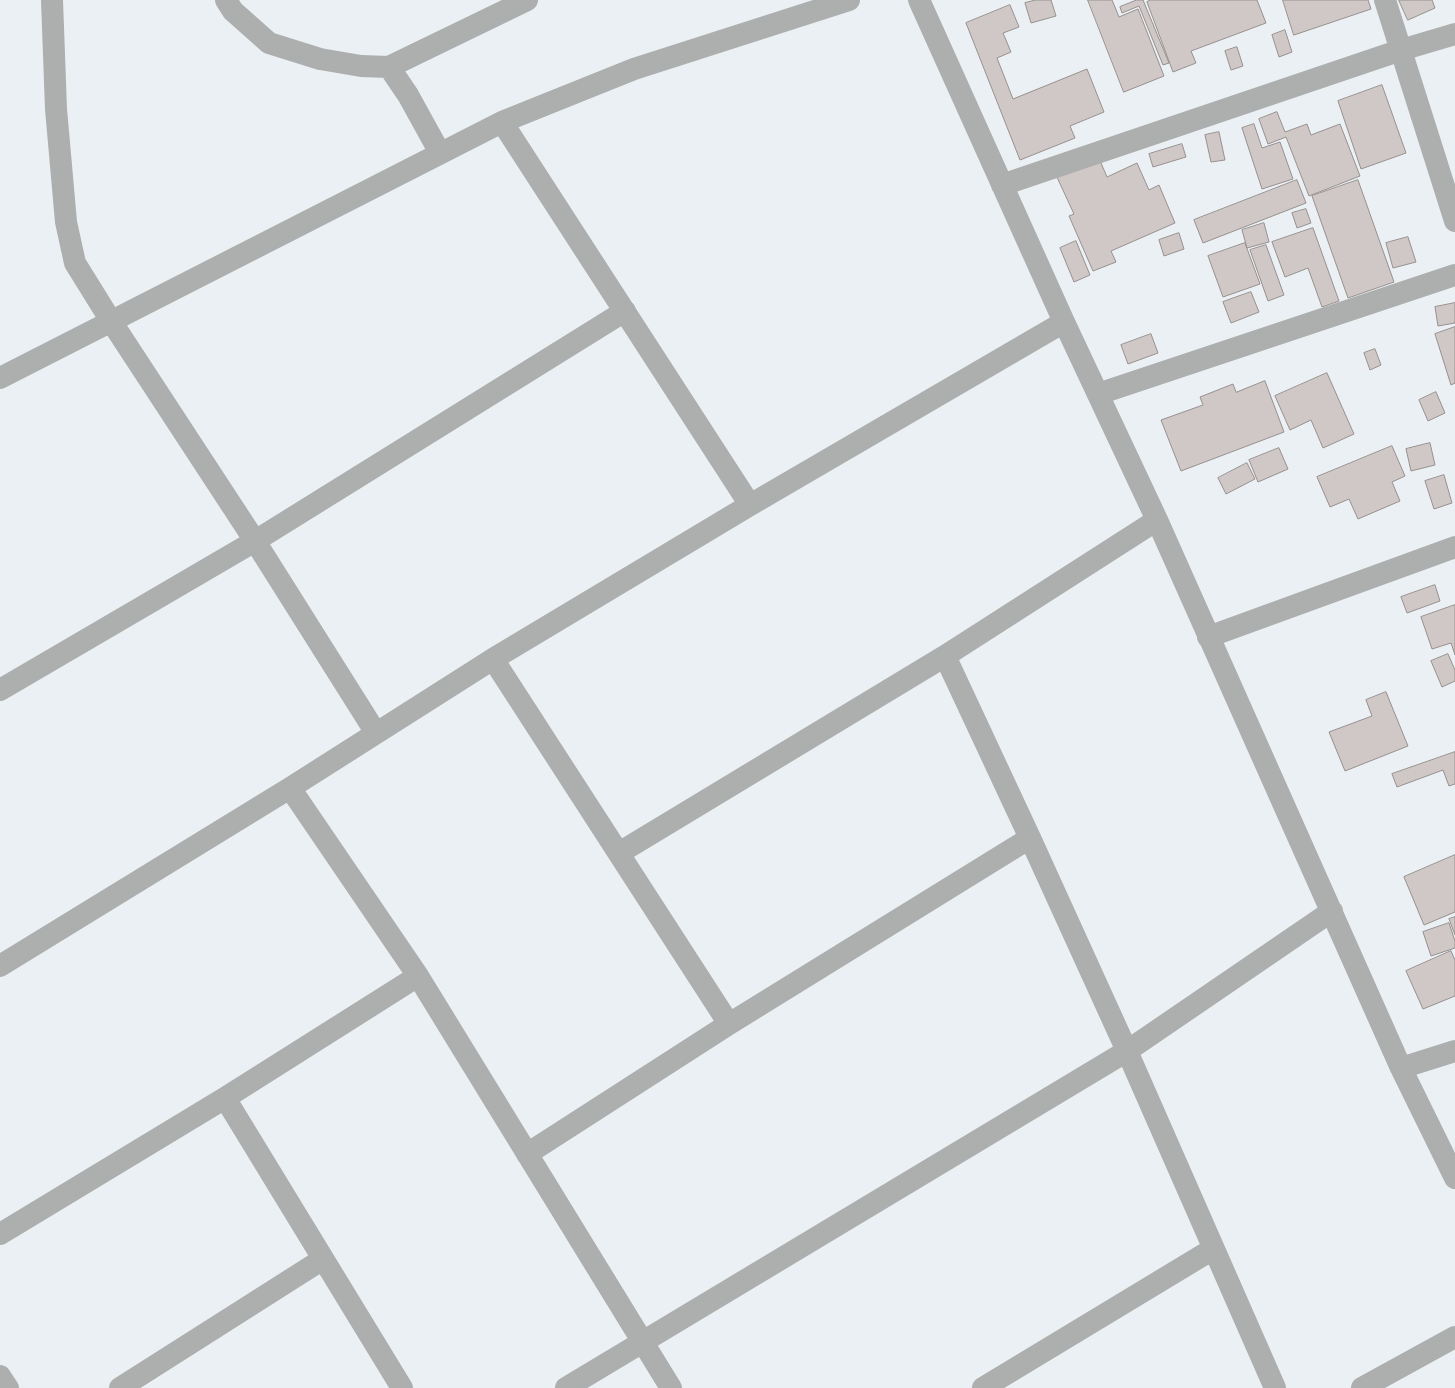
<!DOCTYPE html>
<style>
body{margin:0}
canvas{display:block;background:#eaf0f4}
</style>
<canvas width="1455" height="1388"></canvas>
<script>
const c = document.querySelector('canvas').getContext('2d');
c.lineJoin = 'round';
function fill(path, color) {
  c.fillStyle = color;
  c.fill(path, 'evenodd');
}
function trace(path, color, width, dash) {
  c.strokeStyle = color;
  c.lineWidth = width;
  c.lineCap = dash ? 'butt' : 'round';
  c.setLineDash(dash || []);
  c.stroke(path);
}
const building = new Path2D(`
 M 1036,0 L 1051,0 L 1056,16 L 1031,23 L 1025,3 Z
 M 1088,0 L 1112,0 L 1119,17 L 1138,9 L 1164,76 L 1124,92 Z
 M 1137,0 L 1143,0 L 1169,63 L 1163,65 L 1139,6 L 1122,13 L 1120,7 Z
 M 1151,0 L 1257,0 L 1266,23 L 1191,51 L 1196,63 L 1173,72 L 1147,2 Z
 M 1283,0 L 1368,0 L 1371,9 L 1294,35 Z
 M 1399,0 L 1432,0 L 1435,8 L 1408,20 Z
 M 1010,5 L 1019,27 L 1003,33 L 1011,52 L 997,58 L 1013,99 L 1087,69 L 1104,112 L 1070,126 L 1075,138 L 1020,160 L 966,23 Z
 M 1285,30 L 1292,52 L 1279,57 L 1272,35 Z
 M 1237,47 L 1243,66 L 1231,70 L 1225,51 Z
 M 1382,85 L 1406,153 L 1361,169 L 1338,101 Z
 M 1277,112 L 1285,132 L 1307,124 L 1311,135 L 1340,124 L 1360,176 L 1309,196 L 1286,137 L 1268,144 L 1259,119 Z
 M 1254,124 L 1262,148 L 1280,142 L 1293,179 L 1262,189 L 1242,128 Z
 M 1219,132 L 1225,160 L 1211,162 L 1205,135 Z
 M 1182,144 L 1186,157 L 1153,167 L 1149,154 Z
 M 1098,156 L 1107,177 L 1137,163 L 1149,190 L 1159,185 L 1175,223 L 1111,251 L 1116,262 L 1093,271 L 1069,216 L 1074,214 L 1056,175 Z
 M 1297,180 L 1306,203 L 1203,243 L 1194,220 Z
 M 1358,180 L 1394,282 L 1348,298 L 1312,196 Z
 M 1306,209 L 1311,223 L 1297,228 L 1292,213 Z
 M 1264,223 L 1269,242 L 1247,248 L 1242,230 Z
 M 1313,228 L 1339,301 L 1322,307 L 1308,268 L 1285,277 L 1272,242 Z
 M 1179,233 L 1184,249 L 1164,256 L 1159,240 Z
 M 1408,237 L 1416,262 L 1393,268 L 1386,243 Z
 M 1076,241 L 1090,275 L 1074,282 L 1060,248 Z
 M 1245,243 L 1260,284 L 1223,297 L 1208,256 Z
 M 1266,245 L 1284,295 L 1268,301 L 1250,250 Z
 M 1251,292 L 1259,312 L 1231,323 L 1223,302 Z
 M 1455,303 L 1455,323 L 1438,326 L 1435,307 Z
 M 1455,327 L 1455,383 L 1451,385 L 1435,334 Z
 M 1151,334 L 1158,353 L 1128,364 L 1121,345 Z
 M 1375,349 L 1381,365 L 1370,370 L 1364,353 Z
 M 1327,373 L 1354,434 L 1323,448 L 1311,420 L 1290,430 L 1275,396 Z
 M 1265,381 L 1284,432 L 1181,471 L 1161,420 L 1203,405 L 1200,397 L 1233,384 L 1236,392 Z
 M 1436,392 L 1445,413 L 1428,421 L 1419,400 Z
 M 1430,443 L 1435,465 L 1411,471 L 1406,449 Z
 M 1392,446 L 1405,476 L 1392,482 L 1400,501 L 1358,519 L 1349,499 L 1330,507 L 1317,477 Z
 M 1279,448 L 1288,469 L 1258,482 L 1249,460 Z
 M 1247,463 L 1255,479 L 1226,494 L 1218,478 Z
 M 1444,475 L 1452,503 L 1434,509 L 1425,481 Z
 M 1435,585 L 1440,601 L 1407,613 L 1401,597 Z
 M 1455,605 L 1455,655 L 1451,643 L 1432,649 L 1421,617 Z
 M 1448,654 L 1455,670 L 1455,681 L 1442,687 L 1431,661 Z
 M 1386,692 L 1408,746 L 1345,771 L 1329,732 L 1372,716 L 1366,700 Z
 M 1455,752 L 1455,784 L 1449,786 L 1443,770 L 1397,787 L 1392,774 Z
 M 1455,855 L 1455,912 L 1424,925 L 1404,877 Z
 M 1455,917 L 1455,935 L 1449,919 Z
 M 1449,923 L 1455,941 L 1455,948 L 1431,956 L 1423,932 Z
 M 1451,951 L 1455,960 L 1455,996 L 1423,1009 L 1406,971 Z`);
fill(building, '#cfc8c6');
trace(building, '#97908e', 1);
trace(new Path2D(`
 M 52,0 L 56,109 L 66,222 L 75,263 L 111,321 L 255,541 L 376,733
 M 226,0 L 233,11 L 269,43 L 320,59 L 361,66 L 389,67 L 527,0
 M 919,0 L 1064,322 L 1157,520 L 1401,1068 L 1455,1178
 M 1385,0 L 1455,221
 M 389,67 L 408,95 L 440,153
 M 502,122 L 750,505
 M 1002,185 L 1401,50 L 1455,34
 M 0,378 L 502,122 L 634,69 L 849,0
 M 1098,394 L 1455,275
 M 1157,520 L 945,656 L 1030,838 L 1127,1051 L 1275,1388
 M 1208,637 L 1455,547
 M 493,659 L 729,1024
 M 0,690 L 255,541 L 625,311
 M 290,788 L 418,976 L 671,1388
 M 619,853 L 945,656
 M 0,966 L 290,788 L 493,659 L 750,505 L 1064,322
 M 1401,1068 L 1455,1051
 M 225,1098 L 402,1388
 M 527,1154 L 729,1024 L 1030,838
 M 0,1234 L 225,1098 L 418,976
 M 0,1376 L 8,1388
 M 120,1388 L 323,1259
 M 566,1388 L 1127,1051 L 1332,911
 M 983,1388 L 1213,1249
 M 1362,1388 L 1455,1337`), '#acafad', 22);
</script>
